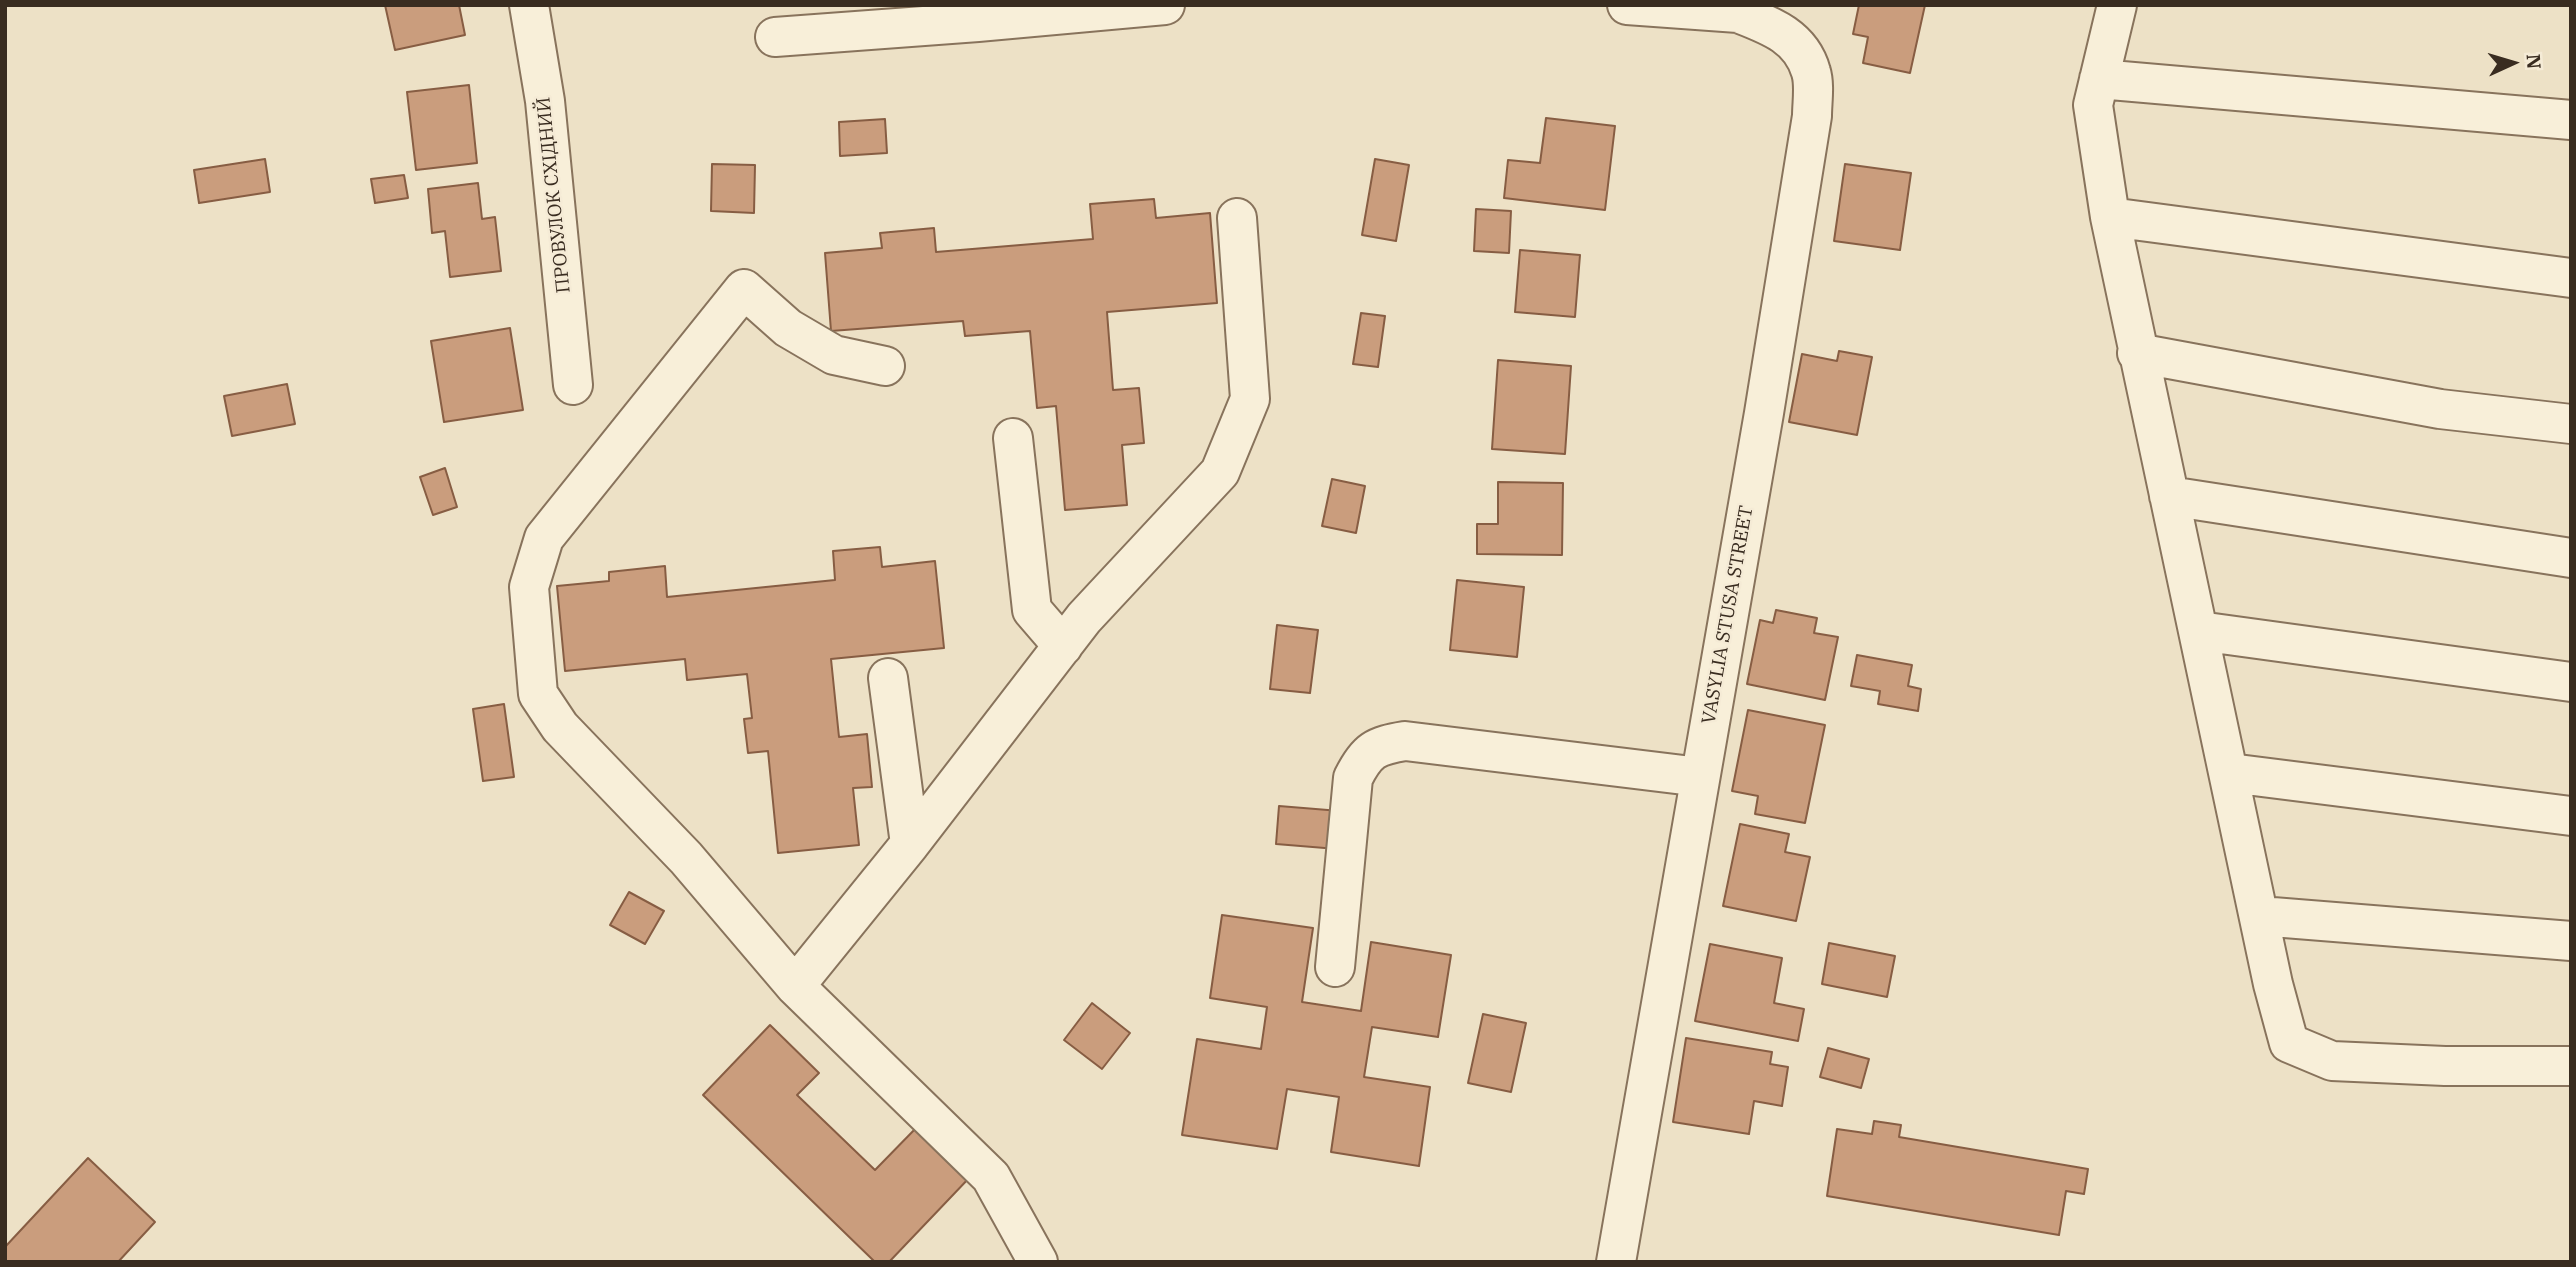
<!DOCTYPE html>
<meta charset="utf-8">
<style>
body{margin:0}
#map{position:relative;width:2576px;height:1267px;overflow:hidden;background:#ede1c6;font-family:"IBM Plex Serif",serif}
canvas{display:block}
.frame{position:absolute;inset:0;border:7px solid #392c20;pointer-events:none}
.north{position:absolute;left:2478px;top:28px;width:70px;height:70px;-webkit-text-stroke:5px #f5ebd6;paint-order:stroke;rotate:86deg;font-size:19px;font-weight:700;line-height:28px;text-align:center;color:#392c20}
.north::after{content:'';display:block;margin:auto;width:24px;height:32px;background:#392c20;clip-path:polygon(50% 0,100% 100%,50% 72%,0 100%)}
</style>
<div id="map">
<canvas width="2576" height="1267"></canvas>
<div class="frame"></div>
<div class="north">N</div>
</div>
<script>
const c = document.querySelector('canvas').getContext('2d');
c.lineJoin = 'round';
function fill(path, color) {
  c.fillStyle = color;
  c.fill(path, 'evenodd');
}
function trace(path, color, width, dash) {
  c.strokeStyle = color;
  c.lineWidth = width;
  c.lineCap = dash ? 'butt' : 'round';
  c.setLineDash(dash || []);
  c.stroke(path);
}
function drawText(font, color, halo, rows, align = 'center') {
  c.font = font + ' "IBM Plex Serif",serif';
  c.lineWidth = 5;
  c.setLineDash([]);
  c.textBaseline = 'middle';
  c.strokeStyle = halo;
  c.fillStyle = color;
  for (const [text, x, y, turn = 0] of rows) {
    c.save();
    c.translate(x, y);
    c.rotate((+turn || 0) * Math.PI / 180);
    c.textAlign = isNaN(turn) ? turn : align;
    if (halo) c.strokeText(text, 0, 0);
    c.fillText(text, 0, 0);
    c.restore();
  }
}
const building = new Path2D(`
 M 385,5 L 459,5 L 465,35 L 395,50 Z
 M 1859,5 L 1925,5 L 1910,73 L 1863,63 L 1868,37 L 1853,34 Z
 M 469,85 L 477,163 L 416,170 L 407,92 Z
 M 1546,118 L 1615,126 L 1605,210 L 1504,198 L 1508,160 L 1540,163 Z
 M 885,119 L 887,153 L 840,156 L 839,122 Z
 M 265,159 L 270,192 L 199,203 L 194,170 Z
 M 1375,159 L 1409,165 L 1396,241 L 1362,235 Z
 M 712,164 L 755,165 L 754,213 L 711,211 Z
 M 1845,164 L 1911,173 L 1900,250 L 1834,241 Z
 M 404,175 L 408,198 L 375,203 L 371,179 Z
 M 478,183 L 482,219 L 495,217 L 501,271 L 450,277 L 445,231 L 432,233 L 428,189 Z
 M 1154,199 L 1156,218 L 1210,213 L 1217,303 L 1107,312 L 1113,390 L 1139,388 L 1144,443 L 1122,445 L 1127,505 L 1065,510 L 1056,406 L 1037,408 L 1030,331 L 965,336 L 963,321 L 831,331 L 825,253 L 882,248 L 880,233 L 934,228 L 936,252 L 1093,239 L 1090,204 Z
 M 1476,209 L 1511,211 L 1509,253 L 1474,251 Z
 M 1520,250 L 1580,255 L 1575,317 L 1515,312 Z
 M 1361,313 L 1385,316 L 1378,367 L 1353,364 Z
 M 510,328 L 523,410 L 444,422 L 431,341 Z
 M 1839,351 L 1872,357 L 1857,435 L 1789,422 L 1802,354 L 1837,361 Z
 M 1498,360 L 1571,366 L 1565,454 L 1492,449 Z
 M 287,384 L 295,424 L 232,436 L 224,396 Z
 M 445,468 L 457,507 L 433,515 L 420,477 Z
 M 1332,479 L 1365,486 L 1356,533 L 1322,526 Z
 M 1498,482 L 1563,483 L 1562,555 L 1477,554 L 1477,524 L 1498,524 Z
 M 880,547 L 882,567 L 935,561 L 944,648 L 831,659 L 839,737 L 867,734 L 872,787 L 853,788 L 859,845 L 778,853 L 768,751 L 748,753 L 744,719 L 752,718 L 747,674 L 687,680 L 685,659 L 565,671 L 557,586 L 609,581 L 609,572 L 665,566 L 667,597 L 835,580 L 833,551 Z
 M 1457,580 L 1524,587 L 1517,657 L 1450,650 Z
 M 1776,610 L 1817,618 L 1814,633 L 1838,637 L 1825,700 L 1747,684 L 1760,620 L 1773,623 Z
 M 1277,625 L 1318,630 L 1310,693 L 1270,689 Z
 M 1857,655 L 1912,665 L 1908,686 L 1921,689 L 1918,711 L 1878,704 L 1880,691 L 1851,686 Z
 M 504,704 L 514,777 L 483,781 L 473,709 Z
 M 1748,710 L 1825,725 L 1805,823 L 1755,814 L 1758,796 L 1732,791 Z
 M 1279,806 L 1340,811 L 1337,849 L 1276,844 Z
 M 1740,824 L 1789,834 L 1785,852 L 1810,857 L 1796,921 L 1723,906 Z
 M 629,892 L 664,911 L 645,944 L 610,925 Z
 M 1222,915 L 1313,928 L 1302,1002 L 1361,1011 L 1371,942 L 1451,955 L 1438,1037 L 1372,1027 L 1364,1077 L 1430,1087 L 1419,1166 L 1331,1152 L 1339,1097 L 1287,1089 L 1277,1149 L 1182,1135 L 1197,1039 L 1261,1049 L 1267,1007 L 1210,998 Z
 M 1829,943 L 1895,956 L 1887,997 L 1822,984 Z
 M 1710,944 L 1782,958 L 1774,1003 L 1804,1009 L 1798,1041 L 1695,1021 Z
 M 1092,1003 L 1130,1033 L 1102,1069 L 1064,1040 Z
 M 1483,1014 L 1526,1023 L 1511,1092 L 1468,1083 Z
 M 770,1025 L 819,1073 L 797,1095 L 875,1170 L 918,1126 L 971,1176 L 889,1262 L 875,1262 L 703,1095 Z
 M 1686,1038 L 1772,1052 L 1770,1064 L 1788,1067 L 1782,1106 L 1754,1101 L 1749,1134 L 1673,1122 Z
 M 1828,1048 L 1869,1059 L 1861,1088 L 1820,1077 Z
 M 1874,1121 L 1901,1125 L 1899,1137 L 2088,1169 L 2084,1194 L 2066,1191 L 2059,1235 L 1827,1196 L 1837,1129 L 1872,1134 Z
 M 88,1158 L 155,1222 L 118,1262 L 5,1262 L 5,1247 Z`);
fill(building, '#ca9d7d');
trace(building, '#875d43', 2);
const minor = new Path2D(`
 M 529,5 L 545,101 L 573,385
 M 1627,5 L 1738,13
 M 2117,5 L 2093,105 L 2110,217 L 2273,984 L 2289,1043 L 2332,1061 L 2445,1066 L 2571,1066
 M 775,37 L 978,22 L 1165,5
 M 2099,79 L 2571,120
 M 2110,217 L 2571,278
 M 2137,353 L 2440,409 L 2571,424
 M 885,366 L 834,355 L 788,328 L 744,289 L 544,538 L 529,587 L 538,694 L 560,727 L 686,858 L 795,986 L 991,1177 L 1038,1262
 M 1013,438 L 1032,610 L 1063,646
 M 2169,496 L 2571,558
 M 2199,631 L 2571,682
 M 888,678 L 910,844
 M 2230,773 L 2571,816
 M 2260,916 L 2571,941
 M 1335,967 L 1353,778 C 1367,750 1375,746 1405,741 L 1700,777
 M 795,986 L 910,844 L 1084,618 L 1220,472 L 1250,399 L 1237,218
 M 1616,1262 L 1764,413 L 1812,116 C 1812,103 1815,85 1811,72 C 1801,36 1769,25 1738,13 L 1738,5`);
trace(minor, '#88735c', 42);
trace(minor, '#f8efd9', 38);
drawText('19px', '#392c20', '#f5ebd6', [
 ["ПРОВУЛОК СХІДНИЙ",554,195,-96],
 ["VASYLIA STUSA STREET",1728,615,-80]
]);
</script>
